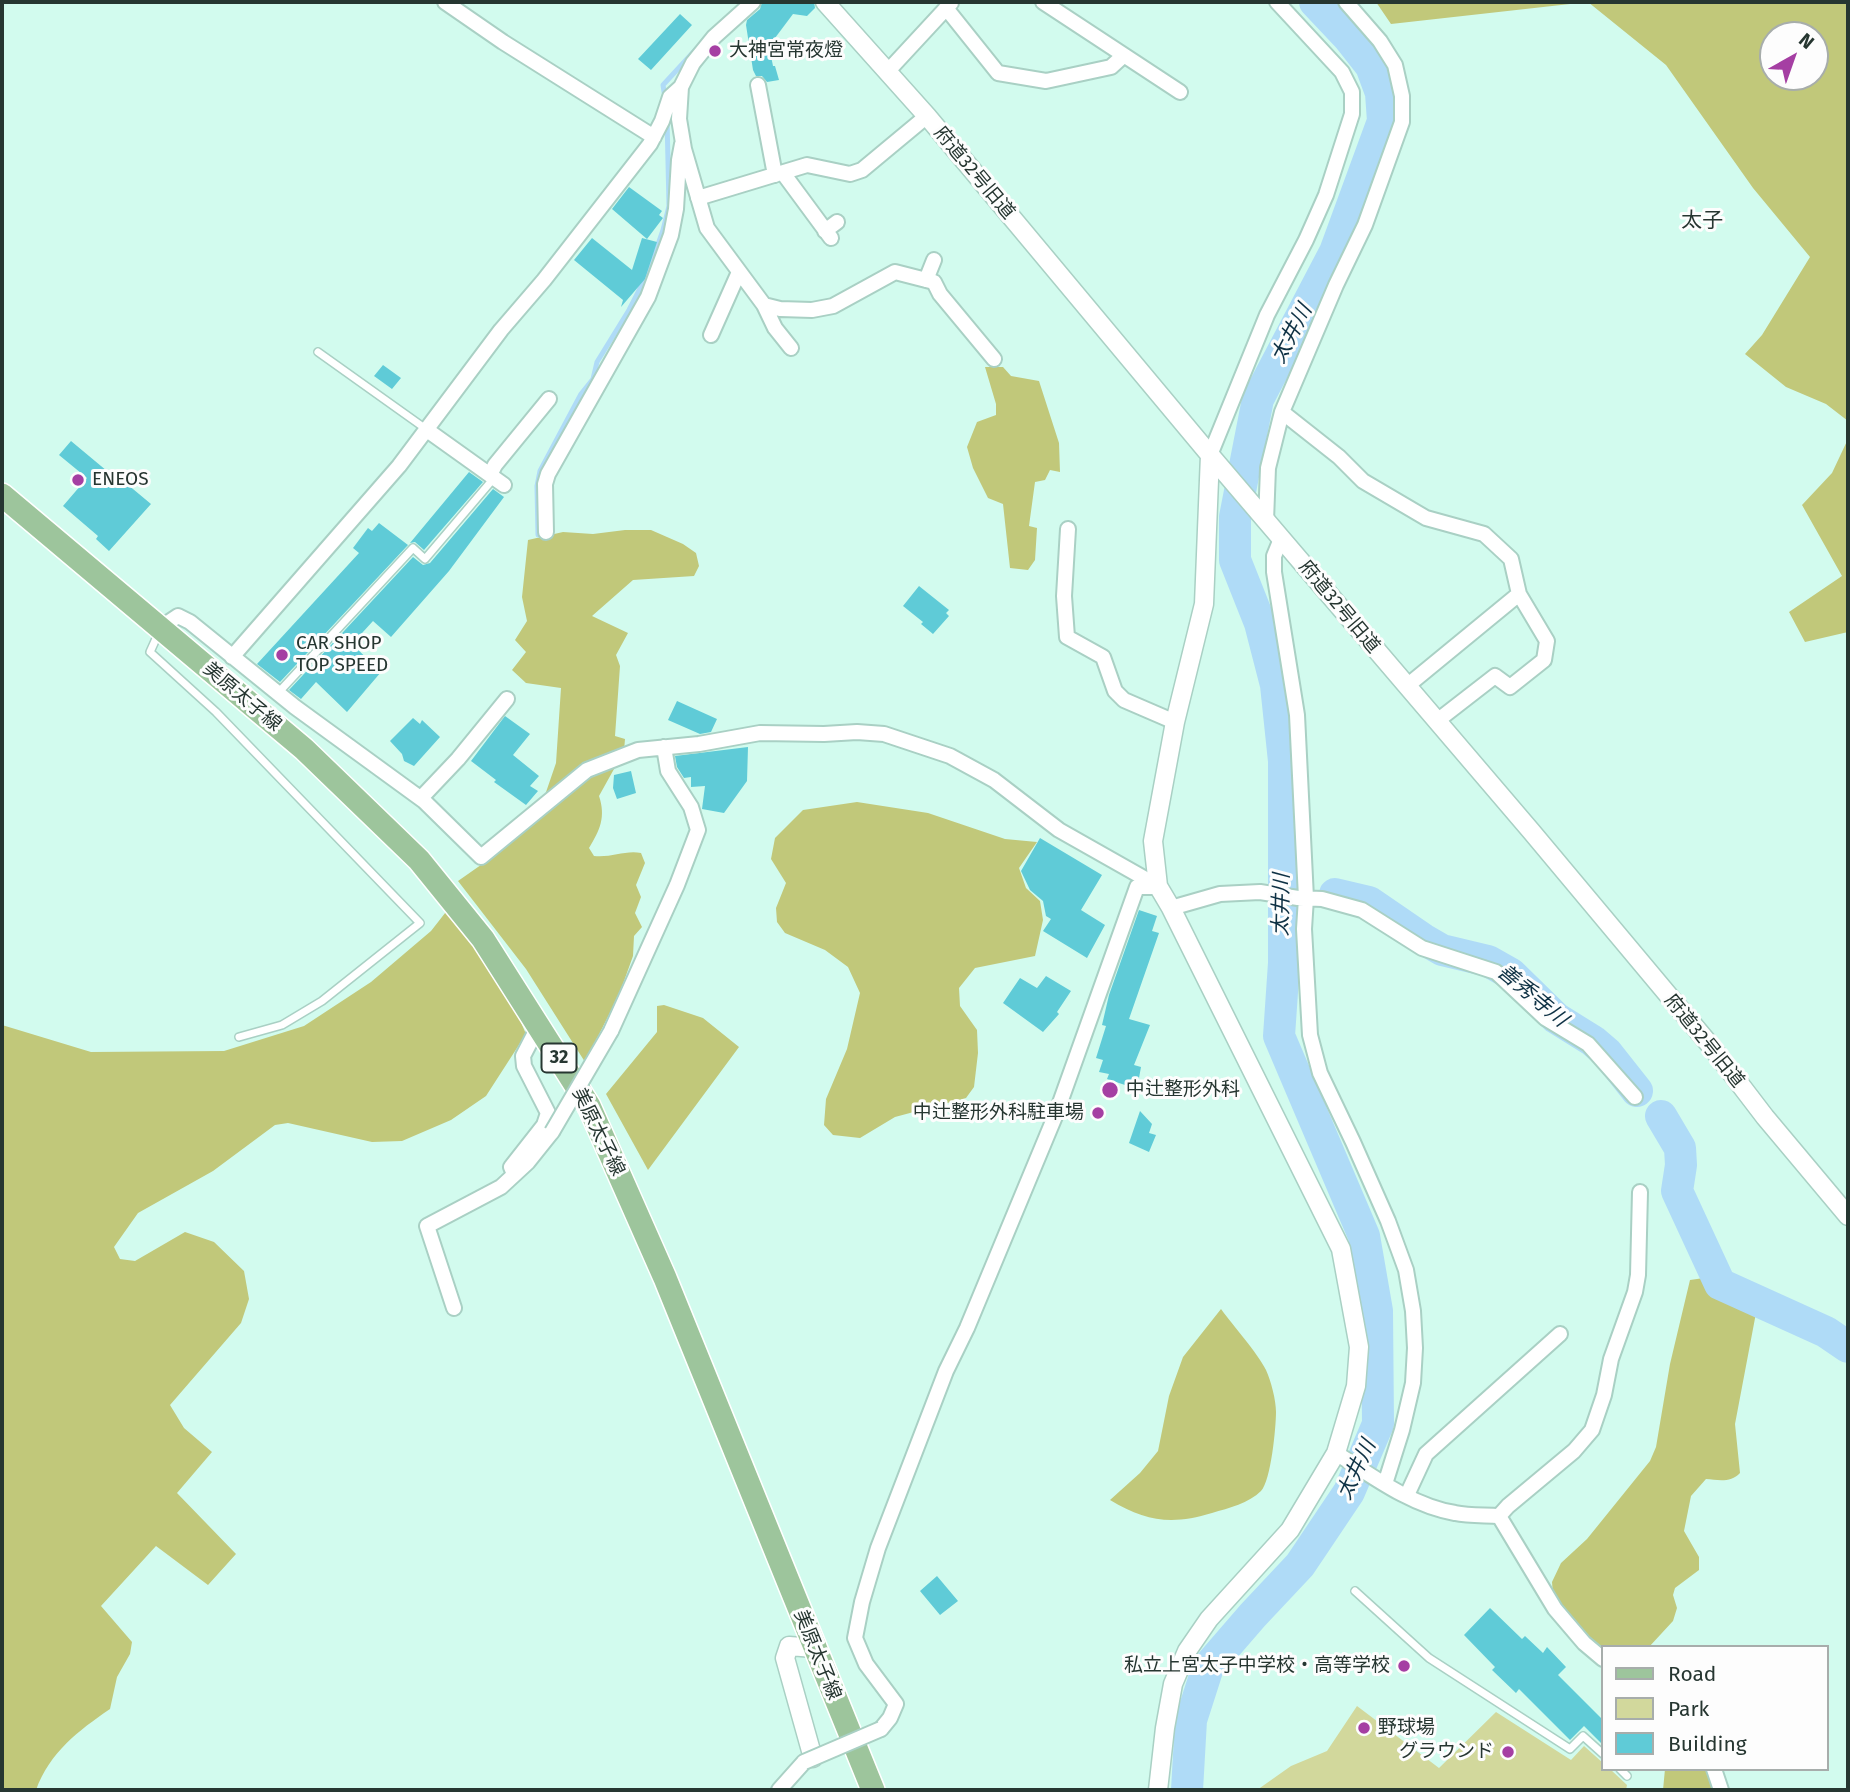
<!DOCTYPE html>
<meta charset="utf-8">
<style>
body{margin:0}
#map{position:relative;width:1850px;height:1792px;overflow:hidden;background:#d2fbee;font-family:"Fira Sans",sans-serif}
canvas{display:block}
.frame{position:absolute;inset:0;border:4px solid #263631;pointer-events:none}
.legend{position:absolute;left:1601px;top:1645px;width:228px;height:126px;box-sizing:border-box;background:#fdfdfd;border:2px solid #a7adab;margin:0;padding:9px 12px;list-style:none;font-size:21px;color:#263631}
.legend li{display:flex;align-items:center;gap:14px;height:35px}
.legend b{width:35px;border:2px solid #a7adab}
.north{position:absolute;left:1759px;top:21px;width:70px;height:70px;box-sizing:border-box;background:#fdfdfd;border:2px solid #a7adab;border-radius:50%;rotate:40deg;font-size:19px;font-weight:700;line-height:28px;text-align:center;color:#263631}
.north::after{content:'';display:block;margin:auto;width:24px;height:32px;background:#a53fa3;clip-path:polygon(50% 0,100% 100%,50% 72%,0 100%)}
</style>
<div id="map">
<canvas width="1850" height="1792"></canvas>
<div class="frame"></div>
<ul class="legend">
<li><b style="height:9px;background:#9dc59c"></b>Road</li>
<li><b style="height:19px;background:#d2d89c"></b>Park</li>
<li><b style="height:19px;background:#5fcbd7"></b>Building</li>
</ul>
<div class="north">N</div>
</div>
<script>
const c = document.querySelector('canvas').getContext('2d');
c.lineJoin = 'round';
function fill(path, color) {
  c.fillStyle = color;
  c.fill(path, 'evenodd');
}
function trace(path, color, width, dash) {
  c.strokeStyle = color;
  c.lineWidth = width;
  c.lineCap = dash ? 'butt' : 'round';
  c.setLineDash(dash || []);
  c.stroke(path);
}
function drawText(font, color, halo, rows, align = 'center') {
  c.font = font + ' "Fira Sans","Noto Sans JP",sans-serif';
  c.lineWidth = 6;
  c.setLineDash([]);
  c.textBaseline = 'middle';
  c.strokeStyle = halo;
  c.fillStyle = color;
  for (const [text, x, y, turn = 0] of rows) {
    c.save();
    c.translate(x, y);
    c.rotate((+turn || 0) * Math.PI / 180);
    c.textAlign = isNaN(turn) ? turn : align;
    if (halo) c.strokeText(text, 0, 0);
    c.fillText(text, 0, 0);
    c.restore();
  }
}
fill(new Path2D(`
 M 1357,1706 L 1439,1768 L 1496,1712 L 1571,1760 L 1584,1746 L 1603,1763 L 1603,1769 L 1610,1769 L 1627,1785 L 1626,1790 L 1257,1790 L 1291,1766 L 1327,1751 Z`), '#d2d89c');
fill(new Path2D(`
 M 1376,2 L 1848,2 L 1848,421 L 1826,404 L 1786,387 L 1745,354 L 1762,335 L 1810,257 L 1753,188 L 1666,65 L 1588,2 L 1391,24 ZM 1815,35 L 1815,77 L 1773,77 L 1773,35 Z
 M 985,367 L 1003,367 L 1011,376 L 1039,381 L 1059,443 L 1060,472 L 1050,470 L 1045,480 L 1035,482 L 1029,526 L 1037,528 L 1035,560 L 1028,570 L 1010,568 L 1003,504 L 988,498 L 973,468 L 967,447 L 977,422 L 996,415 L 996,404 Z
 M 1848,439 L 1848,632 L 1805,642 L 1789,612 L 1842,576 L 1802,505 L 1832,473 Z
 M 625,530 L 651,530 L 683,544 L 696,553 L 699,566 L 694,576 L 633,580 L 592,616 L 628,633 L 616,655 L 620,666 L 615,736 L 625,739 L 624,751 L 599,796 C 606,817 600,830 589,848 L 594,856 C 611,858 625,850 641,853 L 645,863 L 636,885 L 641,897 L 635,913 L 642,927 L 634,936 L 633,956 L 619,995 L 585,1062 L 526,969 L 458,881 L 488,860 L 544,798 L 556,763 L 561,688 L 526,683 L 512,670 L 526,652 L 515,640 L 527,621 L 522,597 L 528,540 L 563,532 L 593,534 Z
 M 857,802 L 928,813 L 1005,839 L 1037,842 L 1019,868 L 1026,888 L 1040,901 L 1043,920 L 1035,956 L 975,968 L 959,988 L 960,1006 L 977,1030 L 978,1053 L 974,1087 L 966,1098 L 895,1117 L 860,1138 L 833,1135 L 824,1125 L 826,1099 L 847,1049 L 860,993 L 848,967 L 825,950 L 785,933 L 777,922 L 776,908 L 786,883 L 771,859 L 775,838 L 803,810 Z
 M 449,908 L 504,983 L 526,1034 L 486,1096 L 451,1120 L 402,1141 L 372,1142 L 288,1123 L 275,1125 L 213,1171 L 138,1213 L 114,1247 L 120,1259 L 135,1261 L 185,1232 L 214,1242 L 244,1271 L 249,1299 L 241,1323 L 170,1405 L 184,1428 L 212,1452 L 177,1493 L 236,1554 L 208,1585 L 156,1546 L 101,1606 L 132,1642 L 130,1654 L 117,1677 L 110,1709 C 78,1731 50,1752 36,1790 L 2,1790 L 2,1025 L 91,1052 L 224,1051 L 304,1026 L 371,982 L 431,931 Z
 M 664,1005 L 703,1018 L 739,1047 L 648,1170 L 606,1094 L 657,1032 L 657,1006 Z
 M 1704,1278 L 1735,1294 L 1756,1313 L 1735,1424 L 1740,1473 C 1731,1483 1718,1480 1706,1479 L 1691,1496 L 1684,1531 L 1699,1557 L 1699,1570 L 1675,1588 L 1673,1595 L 1677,1608 L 1673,1621 L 1649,1647 L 1603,1647 L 1603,1658 L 1576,1627 L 1553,1595 L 1552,1582 L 1561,1563 L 1587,1539 L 1650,1461 L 1656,1447 L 1670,1364 L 1690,1280 Z
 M 1221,1309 C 1234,1327 1257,1352 1266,1370 C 1271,1381 1276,1400 1276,1412 C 1276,1427 1271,1481 1261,1491 C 1249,1503 1229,1508 1212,1513 C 1173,1525 1146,1522 1110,1500 L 1140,1473 L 1158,1451 L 1169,1396 L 1183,1357 Z
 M 1665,1769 L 1711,1769 L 1718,1790 L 1663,1790 Z`), '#c1c87a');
trace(new Path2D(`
 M 665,98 L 663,85 L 698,47
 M 538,535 L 537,486 L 540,471 L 581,394 L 593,379 L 597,362 L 629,310 L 648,273 L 663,230 L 669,206 L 667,118`), '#afdbf7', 5);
trace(new Path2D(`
 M 1335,894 L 1369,902 L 1423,939 L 1442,950 L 1488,961 L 1511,974 L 1556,1018 L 1593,1041 L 1607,1053 L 1637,1091
 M 1661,1116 L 1680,1148 L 1681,1165 L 1677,1191 L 1720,1284 L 1826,1332 L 1848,1347
 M 1187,1790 L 1191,1720 L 1208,1667 L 1253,1615 L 1300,1565 L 1349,1492 L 1378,1424 L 1377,1311 L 1364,1236 L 1279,1036 L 1284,963 L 1284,761 L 1276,685 L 1260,623 L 1235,560 L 1235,517 L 1258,399 L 1335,252 L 1383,121 L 1381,93 L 1371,66 L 1349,38 L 1315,2`), '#afdbf7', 32);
fill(new Path2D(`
 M 762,2 L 814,2 L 815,8 L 807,16 L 793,14 L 769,46 L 773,66 L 775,66 L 779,80 L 767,82 L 762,76 L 756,76 L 753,70 L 746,25 L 747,20 L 760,9 Z
 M 680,14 L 692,25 L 651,70 L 638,59 Z
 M 629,187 L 662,211 L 659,215 L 663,218 L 647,239 L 612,209 Z
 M 592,238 L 632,270 L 642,238 L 657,242 L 645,279 L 621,307 L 623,300 L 574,260 Z
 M 383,365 L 401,378 L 392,389 L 374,376 Z
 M 71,441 L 125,486 L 127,484 L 151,504 L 109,551 L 96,539 L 98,536 L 63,506 L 87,478 L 59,455 Z
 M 469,472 L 483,482 L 424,550 L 415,542 L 410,543 Z
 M 493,489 L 504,497 L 449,571 L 391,637 L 373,621 L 352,644 L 381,672 L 347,712 L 316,682 L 301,699 L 289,690 L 413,557 L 423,565 L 430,563 Z
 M 379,523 L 408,545 L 280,682 L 257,664 L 359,553 L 353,548 L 368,528 L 372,531 Z
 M 919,586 L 949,610 L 946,613 L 949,616 L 933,634 L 921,624 L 923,622 L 903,606 Z
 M 677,701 L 717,719 L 711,732 L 700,734 L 668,720 Z
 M 505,716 L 530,734 L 513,755 L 539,776 L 530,786 L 538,791 L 526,805 L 494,782 L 496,780 L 471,761 Z
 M 413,718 L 420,724 L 422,720 L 440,737 L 414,766 L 404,761 L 402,754 L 390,741 Z
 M 748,747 L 747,781 L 724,813 L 702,809 L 705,786 L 691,787 L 691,777 L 684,778 L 677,767 L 675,756 Z
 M 631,771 L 636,793 L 617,799 L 613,788 L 614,775 Z
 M 1040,838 L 1102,875 L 1081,910 L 1105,925 L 1087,958 L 1043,931 L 1051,919 L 1046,916 L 1043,901 L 1030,890 L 1021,871 Z
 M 1139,910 L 1157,916 L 1152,931 L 1159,933 L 1129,1019 L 1150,1025 L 1134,1065 L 1141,1067 L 1137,1089 L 1107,1079 L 1109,1074 L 1099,1072 L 1103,1060 L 1096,1058 L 1106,1026 L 1102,1025 L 1109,995 Z
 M 1046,976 L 1071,991 L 1057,1012 L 1059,1014 L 1043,1032 L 1003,1003 L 1020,978 L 1037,988 Z
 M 1140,1111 L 1152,1124 L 1149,1133 L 1156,1135 L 1149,1152 L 1129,1143 Z
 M 937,1576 L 958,1601 L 940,1615 L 920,1591 Z
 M 1490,1608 L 1522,1639 L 1525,1636 L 1543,1653 L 1547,1647 L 1566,1667 L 1558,1675 L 1603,1720 L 1603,1745 L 1584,1726 L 1570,1740 L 1519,1689 L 1516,1693 L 1492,1670 L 1495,1667 L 1464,1635 Z`), '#5fcbd7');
const service = new Path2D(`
 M 318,352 L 426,429
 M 159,632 L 150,652 L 216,712 L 420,923 L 322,1001 L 282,1025 L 239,1037
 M 278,693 L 413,548 L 425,559 L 494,478
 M 1355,1591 L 1429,1658 L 1570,1749 L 1583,1736 L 1603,1754
 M 1620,1769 L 1627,1776`);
const minor = new Path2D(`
 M 445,2 L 503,42 L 654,137
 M 1043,2 L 1180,92
 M 946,8 L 998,73 L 1046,81 L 1111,67 L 1123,56
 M 888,71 L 951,3
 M 758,85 L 775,175
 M 681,87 L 679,119 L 684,149 L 707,228 L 764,305 L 780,309 L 812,310 L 833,306 L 895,272 L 934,282 L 940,294 L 994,359
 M 783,173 L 831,238
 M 698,198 L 807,165 L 850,174 L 862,170 L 927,116
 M 825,231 L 837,222
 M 926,280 L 934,260
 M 764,305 L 775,328 L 791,348
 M 711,335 L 739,272
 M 1282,412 L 1339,457 L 1363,481 L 1426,518 L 1484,534 L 1511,559 L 1519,594 L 1547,641 L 1544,660 L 1510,687 L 1495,676 L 1437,721
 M 427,430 L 504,485
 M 1210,455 L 1267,315 L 1306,240 L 1326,195 L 1352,114 L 1352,92 L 1342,72 L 1277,2
 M 490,475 L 495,465 L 549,399
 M 1266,521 L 1268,468 L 1282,412 L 1336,285 L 1365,225 L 1402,122 L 1402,96 L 1395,65 L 1380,41 L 1346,2
 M 1068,529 L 1064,596 L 1067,637 L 1103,657 L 1115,691 L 1124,700 L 1175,722
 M 546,532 L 545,484 L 548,474 L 648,297 L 671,235 L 676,209 L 679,160 L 682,144
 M 1281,539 L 1274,556 L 1274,572 L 1297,715 L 1306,898 L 1304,929 L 1310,1035 L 1320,1073 L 1353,1142 L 1388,1221 L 1406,1270 L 1413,1311 L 1415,1348 L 1413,1383 L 1402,1430 L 1385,1484
 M 160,628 L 178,616 L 190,622 L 295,707 L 424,801 L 481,857 L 587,770 L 638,750 L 699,744 L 760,733 L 824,734 L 857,732 L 884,734 L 950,756 L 994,780 L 1059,830 L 1158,886
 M 232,657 L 399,466 L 501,330 L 544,280 L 650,144 L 662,121 L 670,97 L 681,87 L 693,63 L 714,37 L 753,2
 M 1407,686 L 1519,594
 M 421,798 L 458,759 L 507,699
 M 1171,908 L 1220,894 L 1260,892 L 1298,898 L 1322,899 L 1362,910 L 1422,948 L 1496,972 L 1545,1018 L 1588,1044 L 1635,1097
 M 611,1031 L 677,885 L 698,830 L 691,807 L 668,771 L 664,747
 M 514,1174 L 511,1167 L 544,1125 L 548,1113 L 524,1066 L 523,1056 L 539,1025
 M 454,1308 L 427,1226 L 501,1187 L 528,1162 L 552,1132
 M 1336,1453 C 1372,1476 1412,1506 1455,1513 C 1469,1516 1485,1515 1499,1516 L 1555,1609 L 1584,1643 L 1603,1659
 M 1407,1495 L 1426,1454 L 1560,1334
 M 1499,1516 L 1508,1506 L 1574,1451 L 1592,1430 L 1604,1395 L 1611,1359 L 1635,1292 L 1638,1275 L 1640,1192
 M 881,1729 L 890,1718 L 896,1704 L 866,1664 L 855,1638 L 862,1602 L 878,1548 L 946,1371 L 967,1328 L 1056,1114 L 1137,887 L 1156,887
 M 1714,1769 L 1721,1790
 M 779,1790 L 804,1762`);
const tertiary = new Path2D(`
 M 825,2 L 927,116 L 1210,455 L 1531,831 L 1710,1045 L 1765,1117 L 1848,1216
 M 813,1758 L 785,1658 L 789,1646 L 814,1648
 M 1158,1790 L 1165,1728 L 1173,1684 L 1187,1651 L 1209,1619 L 1290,1530 L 1336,1453 L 1356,1386 L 1359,1347 L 1341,1249 L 1171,908 L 1158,886 L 1153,841 L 1175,722 L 1204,604 L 1210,455`);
const primary = new Path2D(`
 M 2,495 L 304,749 L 419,860 L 483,939 L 589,1106 L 665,1278 L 873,1790`);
trace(service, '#a9d0c4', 10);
trace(minor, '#a9d0c4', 18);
trace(tertiary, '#a9d0c4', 21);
trace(primary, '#fff', 26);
trace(service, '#fff', 7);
trace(minor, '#fff', 14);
trace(tertiary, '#fff', 18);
trace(primary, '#9dc59c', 23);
const minorBridge = new Path2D(`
 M 552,1132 L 611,1031
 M 804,1762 L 881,1729`);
trace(minorBridge, '#a9d0c4', 18, []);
trace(minorBridge, '#fff', 14);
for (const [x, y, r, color] of [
 [715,51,7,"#a53fa3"],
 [78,480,7,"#a53fa3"],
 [282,655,7,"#a53fa3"],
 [1110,1090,9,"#a53fa3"],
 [1098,1113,7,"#a53fa3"],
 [1404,1666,7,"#a53fa3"],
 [1364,1728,7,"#a53fa3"],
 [1508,1752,7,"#a53fa3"]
]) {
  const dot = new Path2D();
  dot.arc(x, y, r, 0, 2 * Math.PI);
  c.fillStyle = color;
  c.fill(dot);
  trace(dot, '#fdfdfd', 2.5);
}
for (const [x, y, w] of [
 [559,1058,35]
]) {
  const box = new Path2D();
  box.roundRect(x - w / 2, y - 14.5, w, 29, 5);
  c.fillStyle = '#fdfdfd';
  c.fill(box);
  trace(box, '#263631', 2);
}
drawText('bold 18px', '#263631', null, [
 ["32",559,1058]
]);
drawText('19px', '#263631', '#fdfdfd', [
 ["大神宮常夜燈",729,51],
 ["ENEOS",92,480],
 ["CAR SHOP",296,644],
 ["TOP SPEED",296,666],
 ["中辻整形外科",1126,1090],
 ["中辻整形外科駐車場",1084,1113,"right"],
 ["私立上宮太子中学校・高等学校",1390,1666,"right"],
 ["野球場",1378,1728],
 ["グラウンド",1494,1752,"right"]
], 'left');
drawText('19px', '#263631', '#fdfdfd', [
 ["府道32号旧道",974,173,50],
 ["府道32号旧道",1339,607,50],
 ["美原太子線",242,697,40],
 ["府道32号旧道",1704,1041,51],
 ["美原太子線",598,1132,64],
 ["美原太子線",817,1655,68]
]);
drawText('21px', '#263631', '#fdfdfd', [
 ["太子",1702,221]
]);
drawText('italic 21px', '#0e3144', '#fdfdfd', [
 ["太井川",1292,334,-62],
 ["太井川",1282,905,-89],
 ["善秀寺川",1532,996,40],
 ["太井川",1357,1470,-65]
]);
</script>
